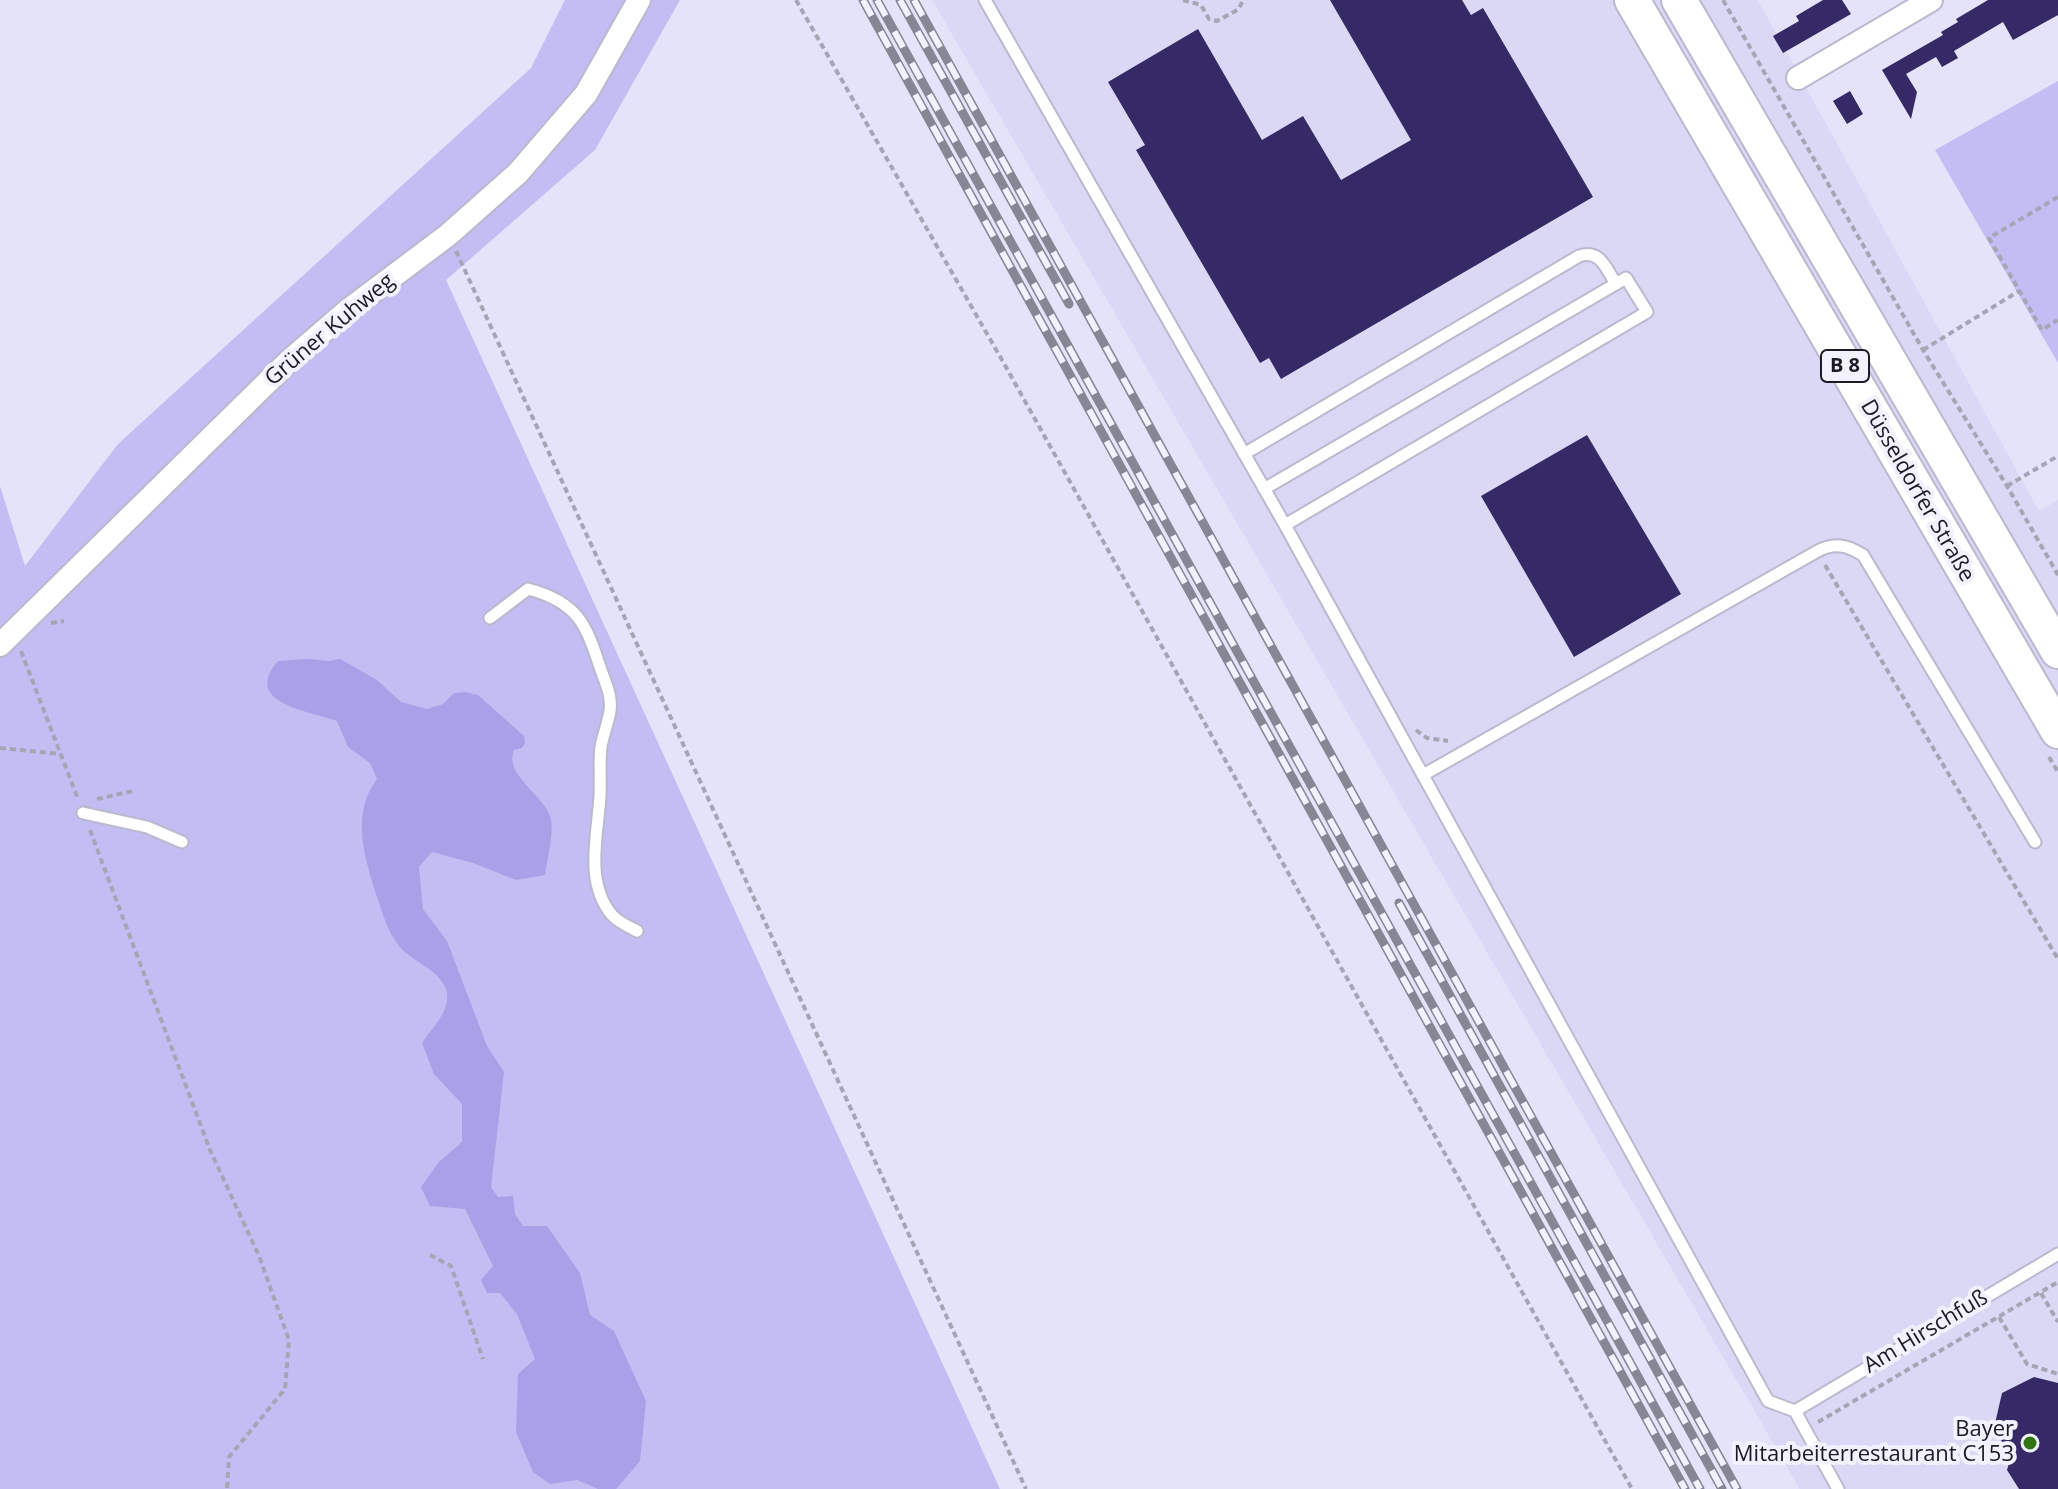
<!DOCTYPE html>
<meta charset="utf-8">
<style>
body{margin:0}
canvas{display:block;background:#e4e3f9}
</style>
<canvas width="2058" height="1489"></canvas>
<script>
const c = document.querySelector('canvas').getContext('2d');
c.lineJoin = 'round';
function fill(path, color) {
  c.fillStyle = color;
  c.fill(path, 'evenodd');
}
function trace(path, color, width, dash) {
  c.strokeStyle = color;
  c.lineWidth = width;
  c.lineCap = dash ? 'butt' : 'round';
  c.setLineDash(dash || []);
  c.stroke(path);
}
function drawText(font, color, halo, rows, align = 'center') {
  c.font = font + ' "Open Sans",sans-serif';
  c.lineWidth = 8;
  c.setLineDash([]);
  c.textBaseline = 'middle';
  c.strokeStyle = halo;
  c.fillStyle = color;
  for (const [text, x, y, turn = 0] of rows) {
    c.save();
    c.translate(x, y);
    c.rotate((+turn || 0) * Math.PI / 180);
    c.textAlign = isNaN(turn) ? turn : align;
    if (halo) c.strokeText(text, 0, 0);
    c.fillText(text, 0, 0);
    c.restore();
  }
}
fill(new Path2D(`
 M 932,0 L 1758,0 L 2039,511 L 2058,500 L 2058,1489 L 1800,1489 Z`), '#dad8f5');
fill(new Path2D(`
 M 565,0 L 680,0 L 595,150 L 446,280 L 1000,1489 L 0,1489 L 0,486 L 25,566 L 118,444 L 531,68 Z
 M 2058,81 L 2058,363 L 1935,150 Z`), '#c2bef3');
fill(new Path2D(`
 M 308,659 L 329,661 L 340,659 L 377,680 L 401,702 L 427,709 L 443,704 L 454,693 L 465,692 L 478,695 L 524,736 L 525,743 L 522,748 L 514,750 C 503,775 546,796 551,819 C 554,835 547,859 545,875 L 516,880 L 473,863 L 432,852 L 419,867 L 423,909 L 447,941 L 487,1046 L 504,1072 L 491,1187 L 498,1197 L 513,1196 L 515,1214 L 523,1226 L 547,1226 L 580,1273 L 590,1315 L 614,1331 L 646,1401 L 640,1461 L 616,1489 L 598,1489 L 577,1480 L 550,1484 L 533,1472 L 516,1432 L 518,1374 L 535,1359 L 517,1314 L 500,1293 L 487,1293 L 481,1280 L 493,1266 L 465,1209 L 430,1206 L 421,1187 L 439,1162 L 462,1142 L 462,1104 L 434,1074 L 422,1043 C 432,1028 453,1008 446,989 C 439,970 413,962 400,947 C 388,934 383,914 377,897 C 365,859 350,814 377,779 L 370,763 L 348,747 L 337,721 C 309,711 241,703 278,661 Z`), '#a9a1e7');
fill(new Path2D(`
 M 1330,0 L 1462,0 L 1471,15 L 1483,8 L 1593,197 L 1281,379 L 1269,358 L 1260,363 L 1136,150 L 1145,145 L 1108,82 L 1198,29 L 1262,140 L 1303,116 L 1341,180 L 1411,140 Z
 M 1823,0 L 1842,0 L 1851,14 L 1783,53 L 1773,36 L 1799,21 L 1796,16 Z
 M 1988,0 L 2058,0 L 2058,15 L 2013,40 L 2003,22 L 1954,51 L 1958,58 L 1942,67 L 1936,57 L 1906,74 L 1917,92 L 1911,119 L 1882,70 L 1943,35 L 1941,32 L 1958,22 L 1956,19 Z
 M 1850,91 L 1863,114 L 1847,124 L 1833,101 Z
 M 1587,435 L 1681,594 L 1574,657 L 1481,496 Z
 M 2034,1377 L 2058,1383 L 2058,1489 L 2019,1489 L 2007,1470 L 2011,1457 L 1994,1428 L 2002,1393 Z`), '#352a65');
const service = new Path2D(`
 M 985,0 L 1285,525 L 1768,1401 L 1795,1411 L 1838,1489
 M 1244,454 L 1579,256 C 1600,249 1606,268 1616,284
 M 1264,489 L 1626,278 L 1647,312 L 1285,525
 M 490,618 L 528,589 C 578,602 586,624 601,670 C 606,684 612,696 610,711 C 608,723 603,735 601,747 C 599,763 601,779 600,796 C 598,833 584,882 612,915 C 618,922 629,927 637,931
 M 1423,775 L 1816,552 C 1834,542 1847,545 1863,555 L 2035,842
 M 83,813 L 147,827 L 182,842
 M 1795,1411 L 2058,1254`);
const minor = new Path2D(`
 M 1798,78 L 1931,0
 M 0,645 L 289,361 L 347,311 L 448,235 L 518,173 L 586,94 L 639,0`);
const primary = new Path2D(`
 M 1632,0 L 2058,731
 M 1679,0 L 2058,651`);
trace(service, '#bab9ce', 15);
trace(minor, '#bab9ce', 26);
trace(primary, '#bab9ce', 38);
trace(new Path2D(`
 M 796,0 L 1002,360 L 1632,1489
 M 1183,0 L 1201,5 L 1209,19 L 1217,21 L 1239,9 L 1242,2
 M 1723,0 L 1923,350 L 2007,486 L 2058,575
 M 2058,197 L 1989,238 L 2042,330 L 2058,320
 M 456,251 L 1026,1489
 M 1923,350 L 2019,291
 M 2007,486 L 2058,456
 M 1825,565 L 2058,959
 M 51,623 L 64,621
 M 21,651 L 78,799
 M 1416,730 L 1427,738 L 1448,741
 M 0,748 L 60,754
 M 2049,757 L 2058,772
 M 97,799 L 133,791
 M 90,830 L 210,1150 L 259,1256 L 289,1340 L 285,1389 L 229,1457 L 227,1489
 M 430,1255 L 451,1266 L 483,1359
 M 2041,1293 L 2058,1322
 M 1999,1317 L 2027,1364 L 2058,1374
 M 1818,1422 L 2058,1282`), '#a6a5b6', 4, [6, 4]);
trace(service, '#fff', 11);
trace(minor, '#fff', 22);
trace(primary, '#fff', 34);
const rail = new Path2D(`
 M 863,0 L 1685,1489
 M 877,0 L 1700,1489
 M 900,0 L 1069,304
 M 914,0 L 1737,1489
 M 1399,903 L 1722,1489`);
trace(rail, '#878695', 9);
trace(rail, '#f2f1ff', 6, [18]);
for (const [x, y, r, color] of [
 [2030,1443,8,"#307413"]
]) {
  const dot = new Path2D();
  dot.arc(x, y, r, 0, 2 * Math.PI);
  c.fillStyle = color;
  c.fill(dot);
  trace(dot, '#f2f1ff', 3);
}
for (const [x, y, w] of [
 [1845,366,48]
]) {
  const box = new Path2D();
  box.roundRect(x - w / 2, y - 16, w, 32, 6);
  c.fillStyle = '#f2f1ff';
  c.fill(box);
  trace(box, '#1c1b23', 2);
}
drawText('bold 20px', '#1c1b23', null, [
 ["B 8",1845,366]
]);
drawText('22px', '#1c1b23', '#f2f1ff', [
 ["Grüner Kuhweg",330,330,-40],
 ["Düsseldorfer Straße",1917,491,60],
 ["Am Hirschfuß",1926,1332,-31]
]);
drawText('22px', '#1c1b23', '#f2f1ff', [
 ["Bayer",2014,1430],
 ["Mitarbeiterrestaurant C153",2014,1455]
], 'right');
</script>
